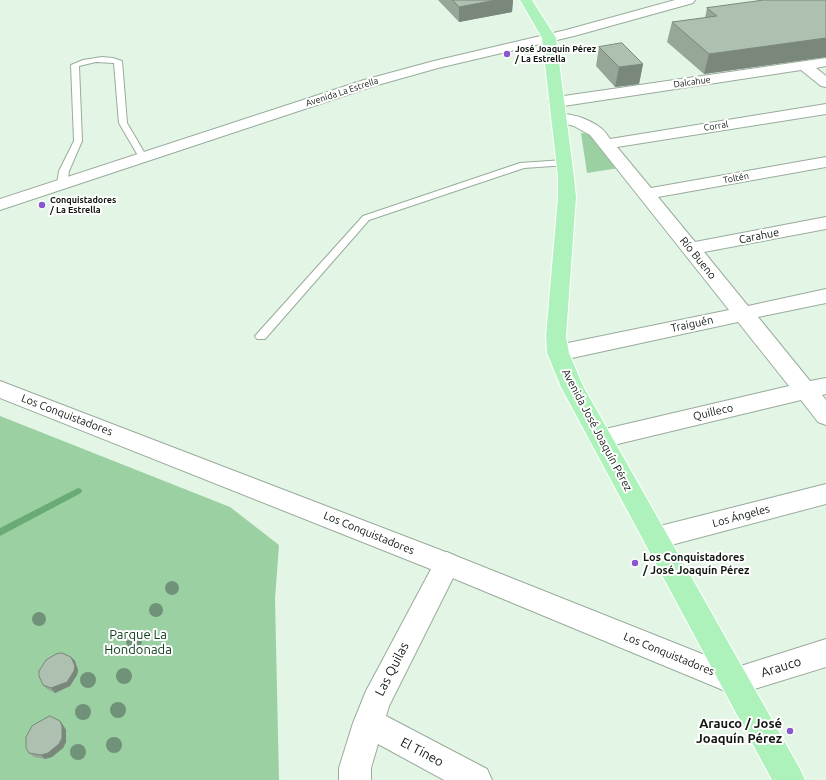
<!DOCTYPE html>
<meta charset="utf-8">
<style>
body{margin:0}
canvas{display:block;background:#e3f6e5}
</style>
<canvas width="826" height="780"></canvas>
<script>
const c = document.querySelector('canvas').getContext('2d');
c.lineJoin = 'round';
function fill(path, color) {
  c.fillStyle = color;
  c.fill(path, 'evenodd');
}
function trace(path, color, width, dash) {
  c.strokeStyle = color;
  c.lineWidth = width;
  c.lineCap = dash ? 'butt' : 'round';
  c.setLineDash(dash || []);
  c.stroke(path);
}
function drawText(font, color, halo, rows, align = 'center') {
  c.font = font + ' Ubuntu,sans-serif';
  c.lineWidth = 4;
  c.setLineDash([]);
  c.textBaseline = 'middle';
  c.strokeStyle = halo;
  c.fillStyle = color;
  for (const [text, x, y, turn = 0] of rows) {
    c.save();
    c.translate(x, y);
    c.rotate((+turn || 0) * Math.PI / 180);
    c.textAlign = isNaN(turn) ? turn : align;
    if (halo) c.strokeText(text, 0, 0);
    c.fillText(text, 0, 0);
    c.restore();
  }
}
fill(new Path2D(`
 M 581,133 L 590,134 L 619,168 L 587,173 Z
 M 0,416 L 230,507 L 279,545 L 275,599 L 279,780 L 0,780 Z`), '#9bd0a2');
fill(new Path2D(`
 M 78,488 L 81,489 L 82,491 L 81,493 L 0,536 L 0,528 Z`), '#6aaa75');
const service = new Path2D(`
 M 102,57 L 113,58 L 122,61 L 127,123 L 147,157 L 146,159 L 140,159 L 119,123 L 114,63 L 96,62 L 79,66 L 82,141 L 69,171 L 67,184 L 62,187 L 59,186 L 57,184 L 59,171 L 74,141 L 71,65 L 83,60 Z
 M 564,160 L 569,163 L 567,165 L 524,168 L 369,220 L 265,339 L 257,339 L 255,336 L 363,216 L 520,163 Z`);
const minor = new Path2D(`
 M 826,58 L 826,66 L 816,68 L 826,76 L 826,87 L 821,86 L 801,70 L 557,107 L 552,105 L 549,102 L 552,99 L 557,97 Z
 M 826,104 L 826,114 L 617,147 L 651,188 L 826,157 L 826,167 L 658,197 L 695,242 L 826,217 L 826,229 L 704,252 L 748,306 L 826,289 L 826,303 L 758,317 L 810,381 L 826,378 L 826,394 L 822,395 L 826,400 L 826,425 L 818,422 L 801,400 L 601,448 L 593,446 L 589,439 L 593,432 L 601,430 L 789,386 L 738,322 L 558,361 L 551,358 L 547,353 L 551,348 L 558,345 L 729,310 L 590,135 L 574,126 L 554,121 L 551,118 L 554,115 C 568,111 590,119 602,129 C 605,131 607,135 610,139 Z
 M 826,484 L 826,504 L 656,549 L 647,546 L 643,538 L 647,530 L 656,527 Z
 M 447,552 L 456,556 L 460,564 L 389,706 L 386,716 L 487,769 L 492,780 L 444,780 L 378,744 L 371,768 L 371,780 L 339,780 L 339,768 L 353,723 L 366,691 L 438,556 Z
 M 826,639 L 826,667 L 735,695 L 725,691 L 721,681 L 725,671 Z`);
const tertiary = new Path2D(`
 M 0,381 L 456,556 L 735,667 L 745,671 L 749,681 L 745,691 L 735,695 L 438,572 L 0,398 Z`);
const secondary = new Path2D(`
 M 675,0 L 695,0 L 693,3 L 574,36 L 438,68 L 374,86 L 0,210 L 0,199 L 364,80 L 434,61 L 566,30 Z`);
const primary = new Path2D(`
 M 520,0 L 532,0 L 556,38 L 574,177 L 576,197 L 566,336 L 569,353 L 583,386 L 800,769 L 805,780 L 772,780 L 561,387 L 547,353 L 546,336 L 558,197 L 558,177 L 542,38 Z`);
trace(service, '#99ab9b', 2);
trace(minor, '#99ab9b', 2);
trace(tertiary, '#99ab9b', 2);
trace(secondary, '#99ab9b', 2);
trace(primary, '#fff', 2);
fill(service, '#fff');
fill(minor, '#fff');
fill(tertiary, '#fff');
fill(secondary, '#fff');
fill(primary, '#adf2bb');
c.fillStyle = '#709278';
for (const [x, y, r] of [
 [172,588,7],
 [156,610,7],
 [39,619,7],
 [134,641,8],
 [124,676,8],
 [88,680,8],
 [118,710,8],
 [83,712,8],
 [114,745,8],
 [78,752,8]
]) {
  c.beginPath();
  c.arc(x, y, r, 0, 2 * Math.PI);
  c.fill();
}
fill(new Path2D(`
 M 438,0 L 513,0 L 512,12 L 459,22 Z
 M 826,0 L 826,57 L 704,74 L 667,42 L 672,22 L 705,18 L 707,8 Z
 M 599,47 L 643,64 L 639,84 L 615,87 L 596,66 Z
 M 71,657 L 75,661 L 78,670 L 77,675 L 70,686 L 55,693 L 47,689 L 43,685 Z
 M 60,721 L 63,725 L 66,730 L 66,742 L 63,748 L 52,757 L 45,759 L 34,757 L 29,753 Z`), '#96a697');
fill(new Path2D(`
 M 496,0 L 513,0 L 512,12 L 459,22 L 459,7 Z
 M 826,38 L 826,57 L 704,74 L 709,54 Z
 M 643,64 L 639,84 L 615,87 L 619,67 Z
 M 71,657 L 75,661 L 78,670 L 77,675 L 70,686 L 55,693 L 51,688 Z
 M 60,721 L 63,725 L 66,730 L 66,742 L 63,748 L 52,757 L 45,759 L 41,755 Z`), '#7a877b');
const building = new Path2D(`
 M 453,0 L 496,0 L 459,7 Z
 M 764,0 L 826,0 L 826,38 L 709,54 L 672,22 L 717,16 L 707,8 Z
 M 622,43 L 643,64 L 619,67 L 599,47 Z
 M 62,653 L 71,657 L 75,666 L 74,671 L 67,682 L 51,688 L 43,685 L 39,676 L 39,671 L 46,660 L 56,654 Z
 M 50,716 L 60,721 L 62,726 L 62,738 L 59,744 L 48,753 L 41,755 L 29,753 L 26,748 L 26,737 L 32,726 Z`);
fill(building, '#aec1b0');
trace(building, '#7a877b', 1);
for (const [x, y, r, color] of [
 [507,54,4,"#8757d0"],
 [42,205,4,"#8757d0"],
 [635,563,4,"#8757d0"],
 [790,731,4,"#8757d0"]
]) {
  const dot = new Path2D();
  dot.arc(x, y, r, 0, 2 * Math.PI);
  c.fillStyle = color;
  c.fill(dot);
  trace(dot, '#fff', 1.5);
}
drawText('bold 9px', '#111812', '#fff', [
 ["José Joaquín Pérez",515,49],
 ["/ La Estrella",515,59],
 ["Conquistadores",50,200],
 ["/ La Estrella",50,210]
], 'left');
drawText('9px', '#111812', '#fff', [
 ["Dalcahue",692,82,-8],
 ["Avenida La Estrella",342,92,-18],
 ["Corral",716,126,-9],
 ["Toltén",736,178,-10]
]);
drawText('11px', '#111812', '#fff', [
 ["Carahue",759,236,-11],
 ["Río Bueno",698,258,51],
 ["Traiguén",692,324,-12],
 ["Quilleco",713,412,-13],
 ["Los Conquistadores",67,415,21],
 ["Avenida José Joaquín Pérez",597,430,62],
 ["Los Ángeles",741,516,-15],
 ["Los Conquistadores",369,533,22],
 ["Los Conquistadores",669,654,22]
]);
drawText('bold 11px', '#111812', '#fff', [
 ["Los Conquistadores",643,557],
 ["/ José Joaquín Pérez",643,570]
], 'left');
drawText('13px', '#12411e', '#fff', [
 ["Parque La",138,635],
 ["Hondonada",138,650]
]);
drawText('13px', '#111812', '#fff', [
 ["Arauco",781,667,-17],
 ["Las Quilas",392,669,-63],
 ["El Tineo",422,752,28]
]);
drawText('bold 13px', '#111812', '#fff', [
 ["Arauco / José",782,724],
 ["Joaquín Pérez",782,739]
], 'right');
</script>
